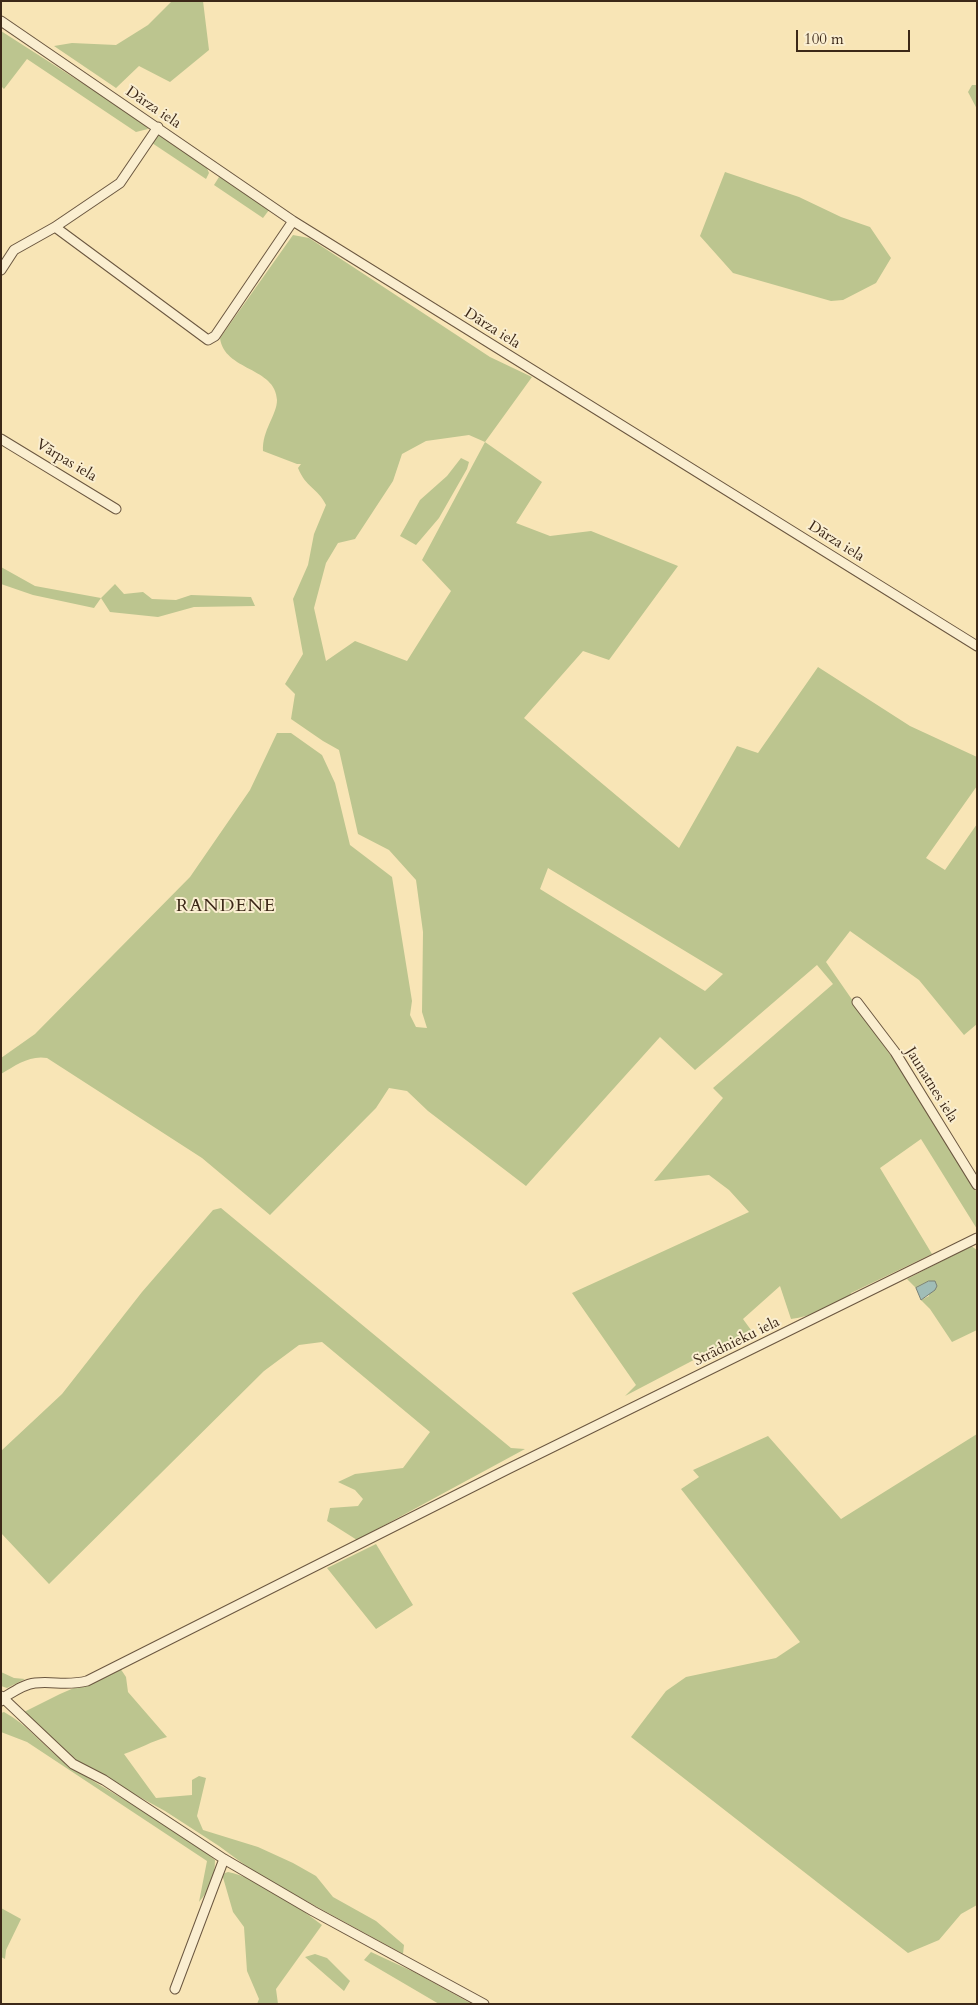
<!DOCTYPE html>
<meta charset="utf-8">
<style>
body{margin:0}
#map{position:relative;width:978px;height:2005px;overflow:hidden;background:#f8e5b6;font-family:Cardo,serif}
canvas{display:block}
.frame{position:absolute;inset:0;border:2px solid #3c2818;pointer-events:none}
.scale{position:absolute;left:796px;top:30px;width:114px;height:22px;box-sizing:border-box;border:2px solid #3c2818;border-top:0;padding-left:6px;font-size:15px;line-height:18px;white-space:nowrap;color:#3c2818;-webkit-text-stroke:4px #faeed0;paint-order:stroke}
</style>
<div id="map">
<canvas width="978" height="2005"></canvas>
<div class="frame"></div>
<div class="scale">100 m</div>
</div>
<script>
const c = document.querySelector('canvas').getContext('2d');
c.lineJoin = 'round';
function fill(path, color) {
  c.fillStyle = color;
  c.fill(path, 'evenodd');
}
function trace(path, color, width, dash) {
  c.strokeStyle = color;
  c.lineWidth = width;
  c.lineCap = dash ? 'butt' : 'round';
  c.setLineDash(dash || []);
  c.stroke(path);
}
function drawText(font, color, halo, rows, align = 'center') {
  c.font = font + ' Cardo,serif';
  c.lineWidth = 4;
  c.setLineDash([]);
  c.textBaseline = 'middle';
  c.strokeStyle = halo;
  c.fillStyle = color;
  for (const [text, x, y, turn = 0] of rows) {
    c.save();
    c.translate(x, y);
    c.rotate((+turn || 0) * Math.PI / 180);
    c.textAlign = isNaN(turn) ? turn : align;
    if (halo) c.strokeText(text, 0, 0);
    c.fillText(text, 0, 0);
    c.restore();
  }
}
fill(new Path2D(`
 M 172,1 L 203,1 L 209,50 L 170,82 L 139,66 L 116,88 L 54,46 L 72,43 L 116,45 L 148,25 Z
 M 1,31 L 146,124 L 148,129 L 136,132 L 27,59 L 4,89 L 1,86 Z
 M 972,85 L 977,85 L 977,109 L 968,92 Z
 M 158,133 L 207,168 L 209,173 L 206,179 L 152,143 Z
 M 725,172 L 799,197 L 841,217 L 870,227 L 891,258 L 876,283 L 843,300 L 831,301 L 733,273 L 700,236 Z
 M 219,177 L 225,178 L 269,210 L 263,218 L 214,185 Z
 M 293,235 L 309,238 L 490,357 L 532,377 L 485,442 L 542,482 L 516,523 L 550,536 L 591,531 L 678,566 L 609,660 L 583,651 L 524,718 L 679,848 L 737,746 L 758,753 L 818,667 L 910,726 L 977,757 L 977,786 L 926,858 L 945,870 L 977,824 L 977,1024 L 964,1035 L 919,980 L 850,931 L 826,962 L 909,1082 L 977,1193 L 977,1229 L 921,1139 L 880,1168 L 932,1254 L 851,1293 L 850,1298 C 832,1308 812,1316 791,1319 L 780,1286 L 743,1319 L 751,1330 L 625,1396 L 636,1385 L 572,1293 L 749,1212 L 729,1190 L 709,1175 L 654,1181 L 723,1098 L 713,1088 L 833,984 L 817,965 L 695,1070 L 660,1037 L 526,1186 L 428,1111 L 407,1091 L 389,1088 L 376,1108 L 270,1215 L 202,1158 L 47,1058 C 30,1055 16,1065 1,1074 L 1,1058 L 35,1034 L 190,877 L 250,790 L 277,733 L 291,733 L 322,755 L 335,783 L 350,845 L 392,877 L 412,1001 L 410,1015 L 416,1027 L 427,1028 L 422,1012 L 423,932 L 416,880 L 389,850 L 358,834 L 339,750 L 323,741 L 291,719 L 295,694 L 285,684 L 303,654 L 293,599 L 308,565 L 314,534 L 326,505 C 317,487 306,488 298,468 L 301,464 L 297,464 L 263,451 C 262,430 277,415 277,400 C 276,367 224,371 220,338 ZM 469,435 L 485,442 L 422,560 L 451,591 L 407,661 L 355,641 L 326,661 L 314,608 L 326,563 L 338,543 L 355,539 L 393,481 L 402,454 L 426,441 ZM 548,868 L 723,974 L 705,991 L 540,889 Z
 M 461,458 L 469,462 L 467,469 L 439,518 L 416,545 L 400,536 L 420,500 L 447,476 Z
 M 1,567 L 35,586 L 101,598 L 115,584 L 124,594 L 143,592 L 152,599 L 176,600 L 191,595 L 251,597 L 255,606 L 194,607 L 158,617 L 110,612 L 101,598 L 94,608 L 33,595 L 1,584 Z
 M 221,1208 L 511,1448 L 525,1449 L 357,1540 L 327,1521 L 330,1508 L 358,1506 L 363,1499 L 355,1490 L 338,1482 L 355,1474 L 403,1468 L 430,1432 L 322,1342 L 299,1345 L 264,1371 L 49,1584 L 1,1533 L 1,1451 L 62,1394 L 142,1292 L 213,1210 Z
 M 971,1246 L 977,1250 L 977,1330 L 952,1342 L 930,1309 L 921,1300 L 929,1296 L 929,1281 L 916,1288 L 907,1279 Z
 M 977,1434 L 977,1905 L 961,1914 L 939,1940 L 908,1953 L 631,1737 L 666,1691 L 686,1677 L 776,1658 L 800,1642 L 681,1489 L 699,1477 L 693,1470 L 768,1436 L 841,1519 Z
 M 376,1544 L 413,1605 L 376,1629 L 327,1568 Z
 M 120,1668 L 126,1677 L 128,1692 L 167,1737 C 152,1741 139,1749 124,1754 L 156,1798 L 192,1795 L 192,1780 L 199,1776 L 206,1778 L 197,1816 L 203,1830 L 258,1847 L 293,1863 L 316,1876 L 333,1897 L 376,1921 L 404,1945 L 403,1954 L 257,1874 L 219,1846 L 165,1811 L 76,1762 L 24,1712 L 60,1694 Z
 M 1,1672 L 14,1678 L 25,1679 L 7,1688 L 1,1686 Z
 M 4,1712 C 27,1724 42,1745 62,1760 C 111,1796 169,1820 215,1860 C 215,1877 210,1889 199,1902 L 207,1861 L 27,1742 L 1,1732 L 1,1713 Z
 M 228,1872 C 256,1877 298,1907 322,1925 L 276,1989 L 278,2004 L 257,2004 L 259,1999 L 247,1971 L 244,1927 L 233,1912 L 222,1874 Z
 M 1,1908 L 21,1919 L 6,1950 L 5,1959 L 1,1957 Z
 M 371,1952 L 414,1972 L 472,2004 L 439,2004 L 364,1960 Z
 M 315,1954 L 327,1958 L 350,1981 L 344,1991 L 305,1957 Z`), '#bcc58f');
const water = new Path2D(`
 M 929,1281 L 935,1281 L 937,1286 L 935,1290 L 921,1300 L 916,1288 Z`);
fill(water, '#a0bdb7');
trace(water, '#788177', 1);
const minor = new Path2D(`
 M 1,21 L 293,221 L 977,646
 M 55,227 L 208,340 L 215,336 L 293,221
 M 1,270 L 14,250 L 55,227 L 120,183 L 158,127
 M 1,439 L 116,509
 M 857,1002 L 895,1052 L 977,1185
 M 1,1696 L 73,1764 L 104,1780 L 224,1859 L 313,1911 L 484,2004
 M 1,1701 L 3,1698 C 13,1692 24,1684 35,1683 C 54,1681 66,1686 87,1681 L 508,1469 L 977,1238
 M 175,1989 L 224,1859`);
trace(minor, '#6b5740', 11);
trace(minor, '#faeed0', 9);
drawText('15px', '#3c2818', '#faeed0', [
 ["Dārza iela",153,108,34],
 ["Dārza iela",492,329,32],
 ["Vārpas iela",66,461,31],
 ["Dārza iela",836,542,32],
 ["Jaunatnes iela",931,1085,58],
 ["Strādnieku iela",737,1342,-26]
]);
c.letterSpacing = '1px';
drawText('18px', '#3c2818', '#faeed0', [
 ["RANDENE",226,907]
]);
c.letterSpacing = '0px';
</script>
